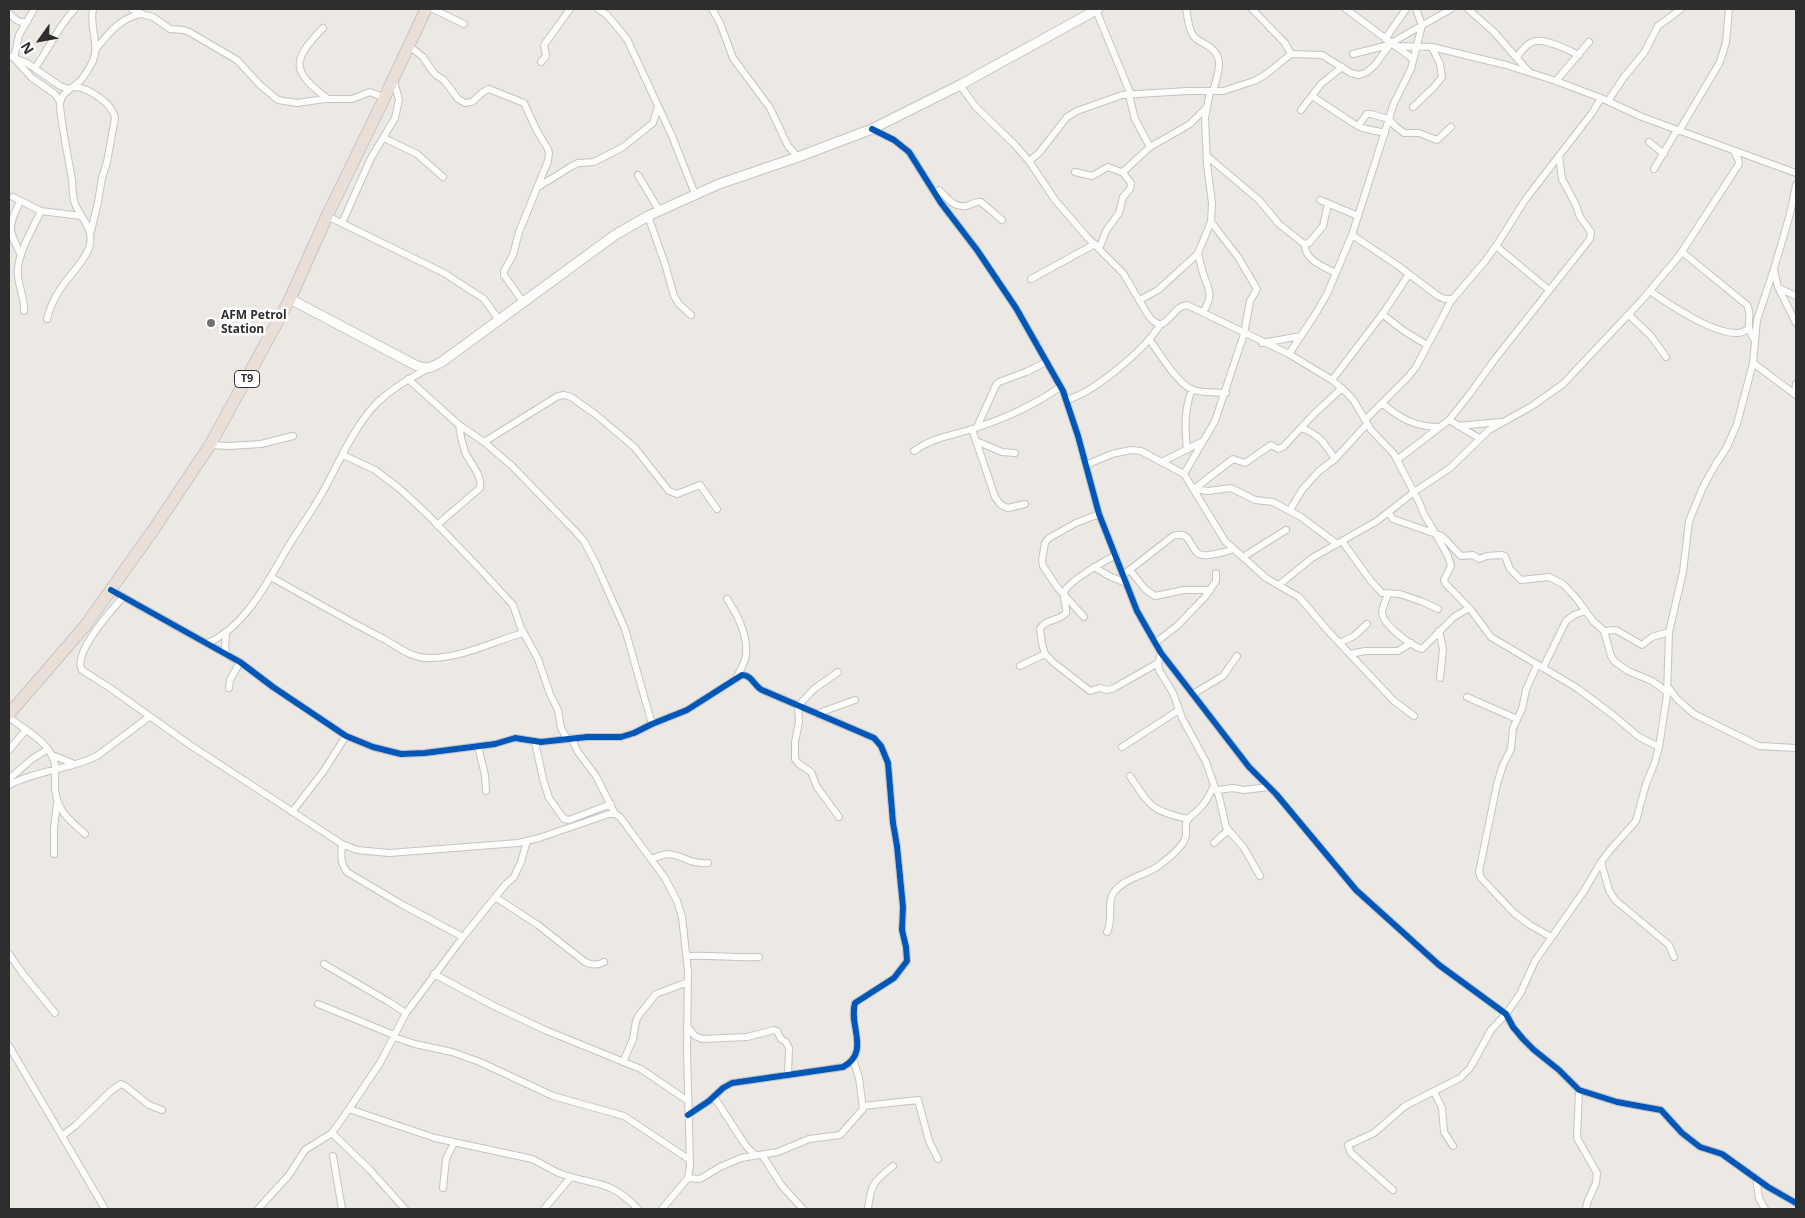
<!DOCTYPE html>
<style>
body{margin:0}
#map{position:relative;width:1805px;height:1218px;overflow:hidden;background:#ece8e4;font-family:"Open Sans",sans-serif}
canvas{display:block}
.frame{position:absolute;inset:0;border:10px solid #2e2e2e;pointer-events:none}
.north{position:absolute;left:15px;top:15px;width:50px;height:50px;-webkit-text-stroke:4px #fff;paint-order:stroke;rotate:238deg;font-size:14px;font-weight:700;line-height:20px;text-align:center;color:#2e2e2e}
.north::after{content:'';display:block;margin:auto;width:18px;height:22px;background:#2e2e2e;clip-path:polygon(50% 0,100% 100%,50% 72%,0 100%)}
</style>
<div id="map">
<canvas width="1805" height="1218"></canvas>
<div class="frame"></div>
<div class="north">N</div>
</div>
<script>
const c = document.querySelector('canvas').getContext('2d');
c.lineJoin = 'round';
function trace(path, color, width, dash) {
  c.strokeStyle = color;
  c.lineWidth = width;
  c.lineCap = dash ? 'butt' : 'round';
  c.setLineDash(dash || []);
  c.stroke(path);
}
function drawText(font, color, halo, rows, align = 'center') {
  c.font = font + ' "Open Sans",sans-serif';
  c.lineWidth = 5;
  c.setLineDash([]);
  c.textBaseline = 'middle';
  c.strokeStyle = halo;
  c.fillStyle = color;
  for (const [text, x, y, turn = 0] of rows) {
    c.save();
    c.translate(x, y);
    c.rotate((+turn || 0) * Math.PI / 180);
    c.textAlign = isNaN(turn) ? turn : align;
    if (halo) c.strokeText(text, 0, 0);
    c.fillText(text, 0, 0);
    c.restore();
  }
}
const street = new Path2D(`
 M 34,9 L 19,35 L 14,58 L 32,78 L 55,94 L 60,102
 M 132,9 L 142,14 L 153,17 L 170,29 L 184,30 L 191,33 L 237,60 L 260,85 L 278,100 L 297,103 L 325,99 L 352,99 L 370,92 L 385,98
 M 433,9 L 464,24
 M 598,9 L 607,15 L 627,39 L 672,136 L 695,194
 M 712,9 L 720,23 L 733,58 L 770,108 L 788,146 L 798,157
 M 1186,9 C 1188,17 1188,28 1193,35 C 1196,40 1200,41 1205,44 C 1227,56 1218,72 1213,91
 M 1252,9 L 1285,43 L 1291,54
 M 1346,9 L 1413,59
 M 1468,9 L 1494,32 L 1529,72
 M 1096,10 L 1131,95
 M 9,13 C 15,19 18,23 27,22
 M 323,28 C 291,61 291,71 328,99
 M 1385,39 L 1406,9
 M 409,46 L 423,57 L 431,69 L 436,75 L 444,80 L 458,99 L 465,103 L 472,102 L 483,92 L 489,89 L 524,103 L 537,131 L 548,149 L 549,153 L 548,161 L 519,232 L 513,255 L 504,271 L 504,275 L 523,302
 M 1395,46 L 1432,47 L 1506,65 L 1556,81 L 1601,98 L 1642,117 L 1796,173
 M 96,49 C 109,33 120,18 141,14
 M 1353,54 L 1389,45
 M 9,56 L 27,63 L 60,86 L 69,89
 M 1517,57 C 1522,51 1527,42 1536,41 C 1547,39 1568,50 1579,55
 M 541,62 L 546,56 L 544,45 L 570,9
 M 35,68 C 49,49 58,26 75,9
 M 1556,81 L 1589,42
 M 960,85 L 975,106 L 1014,144 L 1029,161 L 1055,200 L 1087,237 L 1123,273 L 1148,315 L 1152,320 L 1160,325 C 1172,320 1174,307 1187,305 L 1289,354 L 1332,380 L 1347,393 L 1354,401 L 1371,430 L 1394,454 L 1419,502 L 1424,514 L 1448,556 L 1451,566 L 1444,580 L 1445,583 L 1471,610 L 1491,637 L 1577,688 L 1613,715 L 1639,737 L 1659,747
 M 74,87 C 88,87 113,104 115,118 L 107,162 L 102,178 L 98,202 L 91,231
 M 1129,95 L 1135,119 L 1150,147
 M 1312,96 L 1353,123 L 1362,128 L 1385,133
 M 1608,101 L 1624,77 L 1644,53 L 1658,26 L 1681,9
 M 1413,107 L 1434,87 L 1442,77 L 1440,64 L 1432,47
 M 1301,110 L 1321,84 L 1342,67
 M 1358,126 L 1367,114 L 1371,114 L 1389,119 L 1395,126 L 1404,133 L 1419,133 L 1437,140 L 1451,127
 M 872,129 L 894,140 L 909,152 L 941,203 L 977,250 L 1016,308 L 1063,391 L 1078,436 L 1099,514 L 1137,611 L 1161,653 L 1249,767 L 1276,794 L 1356,890 L 1439,965 L 1506,1014 L 1513,1027 L 1523,1039 L 1534,1050 L 1559,1070 L 1579,1090 L 1617,1102 L 1661,1110 L 1682,1133 L 1700,1147 L 1722,1154 L 1768,1187 L 1796,1203
 M 1679,131 L 1720,62 L 1726,42 L 1729,9
 M 384,138 L 417,154 L 443,177
 M 1649,142 L 1664,154
 M 1207,156 L 1259,200 L 1279,224 L 1304,244 L 1309,243 L 1323,226 L 1328,204
 M 1029,161 L 1039,153 L 1067,117 L 1077,111 L 1122,95 L 1187,91 L 1223,91 L 1254,81 L 1265,75 L 1291,54 L 1322,55 L 1351,73 L 1359,75 L 1367,72 L 1375,65 L 1391,43 L 1451,9
 M 1654,169 L 1677,130
 M 1075,172 L 1092,176 L 1108,167 L 1124,173
 M 638,175 L 659,210
 M 538,187 L 572,166 L 578,163 L 594,162 L 623,147 L 653,123 L 658,107
 M 934,192 L 939,190 C 947,197 953,208 966,206 C 971,205 975,201 981,202 L 1002,220
 M 13,197 L 41,211 L 81,216
 M 1320,200 L 1358,216
 M 20,201 C 8,229 7,227 21,255
 M 327,216 L 444,273 L 484,299 L 499,320
 M 648,216 L 665,264 L 674,296 L 679,304 L 691,315
 M 342,223 L 371,158 L 395,118 L 399,100 L 394,81
 M 1352,235 L 1397,265 L 1438,296 L 1445,299 L 1453,299
 M 1305,244 C 1304,260 1324,267 1336,273
 M 1496,246 L 1549,290
 M 1099,249 L 1106,231 L 1119,213 L 1123,197 L 1130,189 L 1131,183 L 1124,174 L 1124,171 L 1150,147 L 1190,124 L 1205,109
 M 1682,252 L 1747,305 C 1754,318 1743,322 1754,339
 M 1198,253 C 1199,259 1201,266 1203,273 C 1209,291 1214,295 1203,312
 M 1774,270 L 1778,287 L 1796,323
 M 1031,279 L 1095,244
 M 1779,288 L 1796,296
 M 1650,291 C 1670,305 1713,334 1737,333 C 1742,333 1745,331 1748,329
 M 1140,300 L 1158,290 L 1191,260 L 1198,253 L 1211,222 L 1212,203 L 1207,164 L 1205,118 L 1210,92
 M 24,311 C 25,298 19,289 18,276 C 15,258 33,228 41,211
 M 1382,314 L 1404,331 L 1427,345
 M 1629,315 L 1651,336 L 1666,357
 M 47,319 C 50,306 56,295 63,285 C 71,274 88,257 90,244 C 93,228 82,219 76,206 C 72,199 73,188 72,180 C 68,155 62,130 60,105 C 60,92 74,88 81,80 C 85,75 90,67 93,61 C 100,43 89,27 93,9
 M 1149,339 C 1159,352 1178,385 1193,390 C 1203,393 1216,392 1226,393
 M 1262,343 L 1301,336
 M 1289,354 L 1316,313 L 1327,294 L 1352,235 L 1394,103 L 1411,69 L 1422,25 L 1416,9
 M 1753,363 L 1796,395
 M 408,379 L 458,424 L 484,442 L 512,466 L 575,531 L 584,541 L 596,564 L 625,629 L 652,724
 M 1332,380 L 1384,312 L 1409,274
 M 1795,394 L 1796,384
 M 1066,400 C 1094,393 1145,349 1160,325
 M 1382,403 C 1399,418 1415,427 1439,427
 M 1365,420 L 1408,377 L 1416,367 L 1451,301 L 1486,260 L 1500,240 L 1525,200 L 1592,113 L 1601,98
 M 1449,420 L 1479,438
 M 1458,426 L 1501,422
 M 977,427 L 996,385 L 999,382 L 1026,372 L 1046,362
 M 1301,428 C 1319,434 1325,444 1335,459
 M 972,429 L 995,497 L 1001,505 L 1008,508 L 1025,504
 M 976,441 L 1002,452 L 1015,453
 M 484,442 L 558,396 L 564,395 L 571,397 L 595,414 L 626,440 L 635,448 L 669,491 L 677,494 L 700,485 L 717,509
 M 210,445 L 230,446 L 261,444 L 293,436
 M 1187,450 C 1185,428 1184,410 1192,389
 M 914,451 C 933,437 951,436 972,429 C 1004,419 1033,406 1060,387
 M 343,455 L 375,470 L 400,489 L 428,515 L 479,568 L 513,605 L 521,628 L 538,659 L 550,694 L 558,710 L 561,728 L 567,739
 M 1397,460 L 1449,420 L 1469,395 L 1495,359 L 1590,239 L 1591,232 L 1580,217 L 1576,205 L 1562,179 L 1559,156
 M 1162,462 L 1201,442
 M 1086,465 L 1112,454 L 1131,450 L 1141,451 L 1184,474 L 1225,541 L 1266,578 L 1299,597 L 1329,632 L 1394,701 L 1414,716
 M 1184,474 L 1215,421 L 1244,334 L 1250,301 L 1257,289 L 1238,257 L 1211,222
 M 1194,489 L 1233,459 L 1245,463 L 1271,445 L 1278,449 L 1283,447 L 1313,415 L 1342,388
 M 1194,489 L 1208,491 L 1231,488 L 1255,500 L 1273,502 L 1301,517 L 1337,544
 M 1290,510 L 1302,490 L 1319,471 L 1335,459 L 1367,424
 M 1389,513 L 1393,519 L 1442,536 L 1461,556 L 1473,555 L 1479,559 L 1487,556 L 1502,555 L 1505,556 L 1510,569 L 1521,580 L 1549,577 L 1563,584 L 1577,599 L 1593,621 L 1604,631 L 1611,656 L 1614,661 L 1628,671 L 1652,681 L 1667,692
 M 437,525 L 480,488 C 483,476 470,463 465,452 C 462,443 460,434 459,425
 M 1342,541 L 1371,581 L 1382,593 L 1400,594 L 1423,602 L 1438,609
 M 1116,555 C 1105,561 1067,581 1064,593 C 1063,600 1067,607 1066,613 C 1058,622 1046,618 1040,629 L 1042,644 L 1045,654 L 1054,663 L 1090,691 L 1100,688 L 1107,690 L 1114,688 L 1158,663
 M 1243,557 L 1286,530
 M 1094,567 L 1109,576 L 1126,583
 M 1130,570 L 1145,589 L 1155,596 L 1184,590 L 1210,590
 M 1123,575 L 1173,536 C 1192,530 1188,547 1199,554 C 1205,558 1228,551 1234,549
 M 271,577 C 308,598 345,619 382,638 C 399,647 411,659 431,658 C 464,657 492,642 523,633
 M 1279,585 L 1312,558 L 1377,521 L 1414,492 L 1450,468 L 1489,430 L 1532,406 L 1563,384 L 1642,300 L 1679,256 L 1739,164 L 1738,159 L 1734,151
 M 111,590 L 240,662 L 273,687 L 346,736 L 373,747 L 401,754 L 425,753 L 495,744 L 515,738 L 541,742 L 587,737 L 621,737 L 634,733 L 652,724 L 687,710 L 742,675 C 752,675 754,686 762,690 L 874,738 L 881,746 L 888,763 L 893,823 L 897,846 L 903,907 L 902,930 L 906,947 L 907,961 L 894,978 L 855,1003 C 848,1025 871,1052 843,1067 L 732,1083 L 723,1088 L 709,1101 L 688,1115
 M 1388,594 C 1386,600 1382,608 1382,613 C 1384,626 1410,645 1422,649 L 1454,617 L 1469,608
 M 123,597 C 112,610 72,653 82,670 L 110,688 L 190,745 L 342,844 C 341,855 340,863 347,872 L 401,904 L 463,937
 M 727,599 C 737,614 748,636 746,655 C 745,663 740,670 737,677
 M 1084,617 L 1057,587 L 1043,566 L 1042,560 L 1045,543 L 1049,538 L 1076,523 L 1099,514
 M 1439,631 L 1443,649 L 1440,678
 M 1604,631 L 1616,630 L 1642,645 L 1652,637 L 1669,632
 M 226,633 L 225,648 L 227,654
 M 208,643 C 248,625 269,578 291,542 C 303,523 317,504 327,484 C 341,458 354,428 374,406 C 389,390 409,379 427,369
 M 1155,643 L 1177,626 L 1205,597 L 1216,581 L 1216,573
 M 1339,643 L 1354,636 L 1367,624
 M 1350,654 L 1365,651 L 1398,651 L 1411,643
 M 1537,665 L 1526,690 L 1522,709 L 1513,728 L 1511,749 L 1503,765 L 1497,784 L 1479,872 L 1481,878 L 1514,913 L 1530,925 L 1551,937
 M 1020,666 L 1045,654
 M 1543,668 L 1566,621 L 1574,615 L 1585,611
 M 838,672 L 814,689 L 798,706 L 799,722 L 795,742 L 795,759 L 798,763 L 811,772 L 817,787 L 839,817
 M 1668,687 L 1677,699 L 1694,714 L 1759,746 L 1796,748
 M 229,688 L 230,680 L 240,662
 M 1193,694 L 1223,676 L 1237,656
 M 1467,697 L 1517,719
 M 816,714 L 855,700
 M 9,717 C 23,729 44,739 52,756 C 57,764 55,773 55,782 C 54,808 67,818 85,834
 M 572,739 L 578,752 L 596,776 L 615,814
 M 535,742 L 543,779 L 549,798 L 564,819 L 569,820 L 611,804
 M 478,746 L 485,775 L 486,791
 M 1122,747 L 1179,710
 M 9,750 L 25,731
 M 52,755 L 72,763
 M 1130,776 C 1150,806 1151,811 1188,819
 M 9,779 L 32,759 L 48,749
 M 9,785 C 37,770 69,770 97,756 L 149,717
 M 1214,785 L 1219,796 L 1226,827 L 1244,848 L 1260,876
 M 1217,790 L 1233,788 L 1244,790 L 1269,787
 M 292,812 L 323,772 L 346,736
 M 1214,843 L 1228,830
 M 342,844 L 357,850 L 389,853 L 518,843 L 539,838 L 609,814 L 615,814 L 620,817 L 665,878 L 677,901 L 682,917 L 688,971 L 687,1050 L 690,1166 L 688,1178 L 662,1209
 M 54,854 L 54,828 L 57,803
 M 651,859 C 656,857 662,855 667,854 C 682,854 690,865 708,863
 M 1601,862 L 1609,890 L 1615,900 L 1669,945 L 1674,957
 M 495,897 L 538,925 L 585,962 C 591,965 597,966 604,962
 M 1107,932 C 1114,920 1106,903 1114,892 C 1125,878 1143,876 1157,867 C 1166,860 1183,848 1186,836 C 1187,831 1184,826 1187,821 C 1189,817 1194,814 1198,810 C 1206,803 1210,795 1214,785 L 1206,762 L 1182,718 L 1173,693 L 1159,670 L 1158,663 L 1161,653
 M 9,954 L 23,974 L 55,1013
 M 687,956 C 712,955 734,958 759,957
 M 324,964 L 389,1002 L 406,1013
 M 434,974 L 494,1006 L 545,1030 L 641,1069 L 688,1101
 M 318,1004 L 394,1035
 M 687,1026 L 695,1036 L 702,1039 L 747,1037 L 774,1030 L 777,1031 L 781,1039 L 786,1042 L 789,1048 L 788,1075
 M 394,1037 L 415,1044 L 452,1052 L 480,1062 L 553,1096 L 624,1116 L 690,1160
 M 9,1046 L 105,1209
 M 623,1062 L 633,1039 L 636,1021 L 639,1015 L 656,994 L 688,982
 M 1579,1090 L 1577,1138 L 1597,1173 L 1596,1183 L 1587,1203 L 1586,1209
 M 1434,1092 L 1442,1108 L 1444,1132 L 1453,1146
 M 714,1097 L 746,1146 L 755,1155
 M 863,1106 L 918,1100 L 929,1141 L 938,1159
 M 349,1109 L 435,1138 L 532,1159 C 543,1164 554,1172 564,1175 C 599,1186 610,1180 638,1209
 M 332,1133 L 370,1170 L 405,1209
 M 62,1136 L 76,1125 L 112,1090 L 121,1084 L 124,1085 L 149,1105 L 162,1110
 M 762,1155 L 782,1186 L 803,1209
 M 333,1156 L 342,1209
 M 688,1178 L 700,1179 L 720,1167 L 741,1158 L 778,1152 L 809,1139 L 840,1135 L 863,1109 L 859,1078 L 853,1059
 M 1756,1178 L 1759,1198 L 1765,1209
 M 443,1188 L 446,1159 L 454,1143
 M 1393,1190 L 1351,1153 L 1348,1145 L 1374,1133 L 1405,1106 L 1460,1078 L 1470,1068 L 1491,1030 L 1506,1014 L 1520,994 L 1535,961 L 1584,891 L 1601,862 L 1611,849 L 1636,821 L 1646,784 L 1655,762 L 1659,747 L 1667,695 L 1669,632 L 1683,572 L 1689,521 L 1703,487 L 1714,467 L 1727,447 L 1737,424 L 1753,363 L 1757,320 L 1774,269 L 1790,214 L 1796,185
 M 258,1209 L 289,1175 L 305,1150 L 332,1133 L 349,1109 L 380,1063 L 406,1013 L 463,937 L 505,885 L 514,877 L 521,862 L 527,841
 M 544,1209 L 571,1177
 M 868,1209 C 871,1184 873,1182 893,1166`);
const secondary = new Path2D(`
 M 290,299 L 417,366 C 430,370 432,367 443,361 L 615,235 L 648,216 L 719,184 L 798,157 L 872,129 L 960,85 L 1098,9`);
const highway = new Path2D(`
 M 9,714 L 85,626 L 154,529 L 210,445 L 290,299 L 327,216 L 382,103 L 426,9`);
trace(street, '#c5c4c5', 8);
trace(secondary, '#c5c4c5', 11);
trace(highway, '#c6c5c4', 13);
trace(street, '#fcfcfb', 6);
trace(secondary, '#fcfcfb', 9);
trace(highway, '#eadfd6', 11);
trace(new Path2D(`
 M 872,129 L 894,140 L 909,152 L 941,203 L 977,250 L 1016,308 L 1063,391 L 1078,436 L 1099,514 L 1137,611 L 1161,653 L 1249,767 L 1276,794 L 1356,890 L 1439,965 L 1506,1014 L 1513,1027 L 1523,1039 L 1534,1050 L 1559,1070 L 1579,1090 L 1617,1102 L 1661,1110 L 1682,1133 L 1700,1147 L 1722,1154 L 1768,1187 L 1796,1203
 M 111,590 L 240,662 L 273,687 L 346,736 L 373,747 L 401,754 L 425,753 L 495,744 L 515,738 L 541,742 L 587,737 L 621,737 L 634,733 L 652,724 L 687,710 L 742,675 C 752,675 754,686 762,690 L 874,738 L 881,746 L 888,763 L 893,823 L 897,846 L 903,907 L 902,930 L 906,947 L 907,961 L 894,978 L 855,1003 C 848,1025 871,1052 843,1067 L 732,1083 L 723,1088 L 709,1101 L 688,1115`), '#0057b8', 6);
for (const [x, y, r, color] of [
 [211,323,5,"#706f6e"]
]) {
  const dot = new Path2D();
  dot.arc(x, y, r, 0, 2 * Math.PI);
  c.fillStyle = color;
  c.fill(dot);
  trace(dot, '#fff', 2);
}
for (const [x, y, w] of [
 [247,379,25]
]) {
  const box = new Path2D();
  box.roundRect(x - w / 2, y - 8.5, w, 17, 4);
  c.fillStyle = '#fff';
  c.fill(box);
  trace(box, '#2e2e2e', 1);
}
drawText('bold 11px', '#2e2e2e', null, [
 ["T9",247,379]
]);
drawText('bold 12px', '#2e2e2e', '#fff', [
 ["AFM Petrol",221,316],
 ["Station",221,330]
], 'left');
</script>
